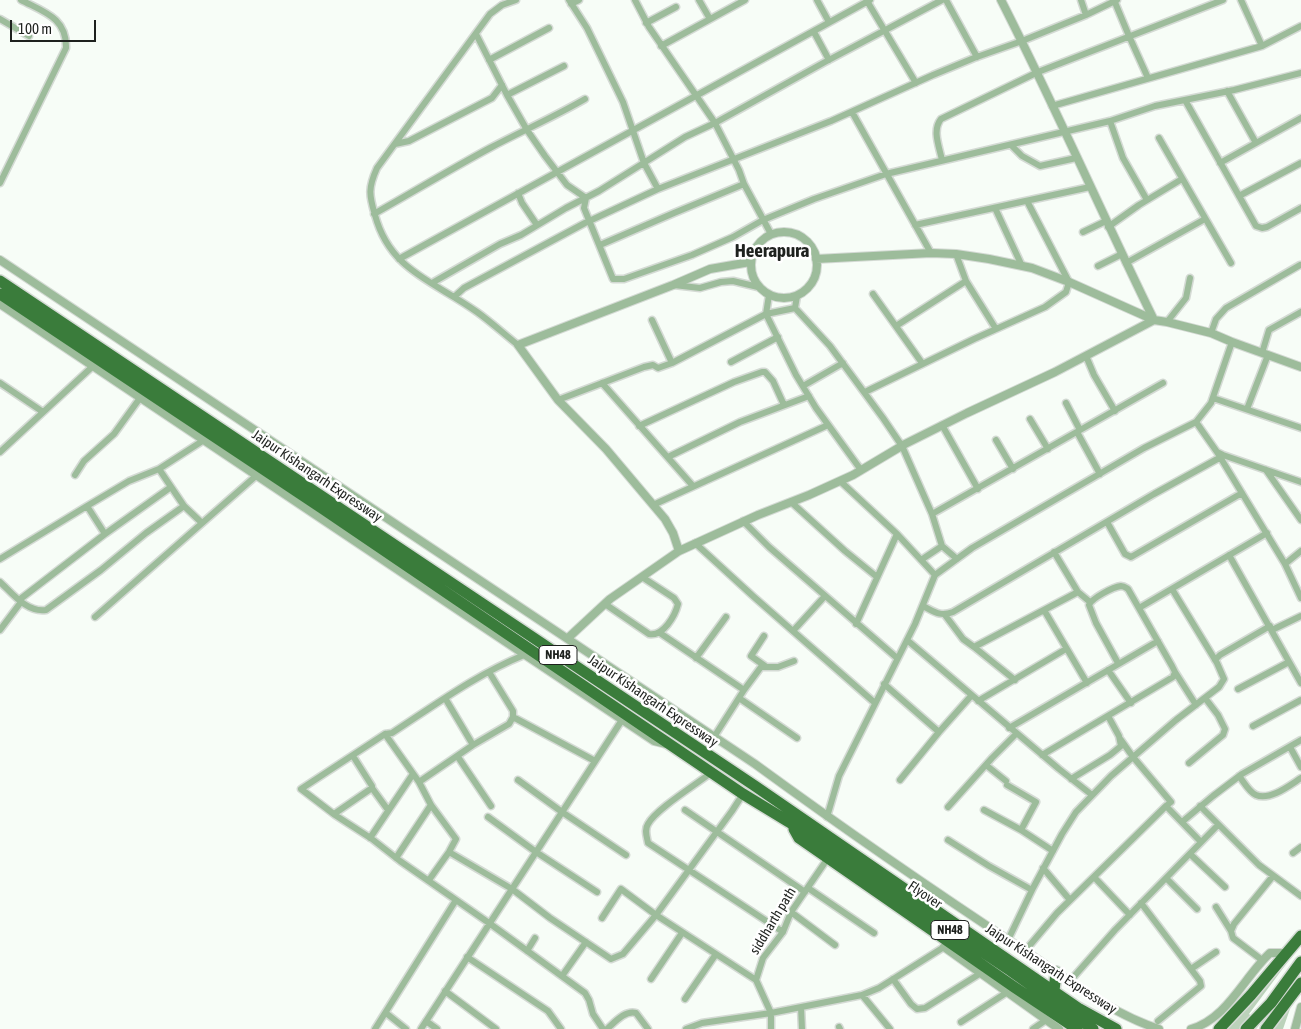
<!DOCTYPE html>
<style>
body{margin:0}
#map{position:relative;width:1301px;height:1029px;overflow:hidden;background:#f7fdf7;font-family:"Asap Condensed",sans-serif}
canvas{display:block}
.scale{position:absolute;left:10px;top:20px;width:86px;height:22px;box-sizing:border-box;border:2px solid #1e211e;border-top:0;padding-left:6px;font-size:15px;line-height:18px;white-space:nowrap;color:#1e211e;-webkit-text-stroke:4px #fff;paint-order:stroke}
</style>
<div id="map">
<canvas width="1301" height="1029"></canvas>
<div class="scale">100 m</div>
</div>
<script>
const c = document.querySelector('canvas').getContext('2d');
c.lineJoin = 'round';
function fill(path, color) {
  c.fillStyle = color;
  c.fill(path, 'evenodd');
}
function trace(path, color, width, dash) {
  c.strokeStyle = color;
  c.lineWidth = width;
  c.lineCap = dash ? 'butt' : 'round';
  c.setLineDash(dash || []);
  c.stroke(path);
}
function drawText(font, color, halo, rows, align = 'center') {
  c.font = font + ' "Asap Condensed",sans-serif';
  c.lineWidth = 5;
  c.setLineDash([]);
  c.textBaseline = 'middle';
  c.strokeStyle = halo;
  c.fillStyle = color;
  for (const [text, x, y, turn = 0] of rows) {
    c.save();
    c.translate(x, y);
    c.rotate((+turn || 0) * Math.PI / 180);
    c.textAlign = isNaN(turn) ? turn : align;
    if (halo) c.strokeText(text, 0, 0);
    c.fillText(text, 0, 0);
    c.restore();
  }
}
fill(new Path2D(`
 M 1301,944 L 1249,1014 L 1260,1024 L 1256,1029 L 1223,1029 Z
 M 1289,1004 L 1291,1006 L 1283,1029 L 1269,1029 Z`), '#bbd2ba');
const minor = new Path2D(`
 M 516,0 L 502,5 L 490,14 L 377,168 C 368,188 369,195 375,215 C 390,271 434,281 477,312 C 491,322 504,334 518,345
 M 569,0 L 587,28 L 606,67 L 623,102 L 644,163 L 658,189
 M 635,0 L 649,27 L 715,123 L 739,170 L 744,184 L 771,234
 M 699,0 L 710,19
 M 817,0 L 829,22
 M 946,0 L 977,57
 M 1081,0 L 1086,15
 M 1114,0 L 1129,36 L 1148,78
 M 1241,0 L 1262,46
 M 867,1 L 916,83
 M 571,4 L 579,0
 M 0,19 L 29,36
 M 646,23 L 676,7
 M 814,32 L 829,60
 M 476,34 L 507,95 L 527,130 L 545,156 L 567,185 L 586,198 L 584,208 L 613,279 L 624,279 L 692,255 L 733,237 L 763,220 L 814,199 L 886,174 L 1110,121 L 1155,106 L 1234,90 L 1301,73
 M 661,46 L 745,0
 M 489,60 L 549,28
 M 1227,91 L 1256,143
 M 507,95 L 564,66
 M 1185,100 L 1256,226 L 1262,228 L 1267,227 L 1301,208
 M 1052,106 L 1262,46 L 1301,26
 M 852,112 L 931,253
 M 1110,121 L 1123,158 L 1147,200
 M 1159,138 L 1231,263
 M 395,144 L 409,141 L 492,98 L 502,85
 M 1011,145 L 1022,156 L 1040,166 L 1076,158
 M 942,160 C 939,146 932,130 941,119 L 1038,72 L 1223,0
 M 1220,163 L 1301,118
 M 0,183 L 66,48 C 67,18 44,12 21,0
 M 518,193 L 522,203 L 537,225
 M 1239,196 L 1301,163
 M 995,208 L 1022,266
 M 374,214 C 413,192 451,169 490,148 C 522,131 554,117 585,99
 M 915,225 L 1090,187
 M 1108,227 L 1139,205 L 1182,179
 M 1083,232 L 1106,221
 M 600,245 L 674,213 L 744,184
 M 956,254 L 966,281 L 996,329
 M 399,259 L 870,0
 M 1126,263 L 1205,219
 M 1098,266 L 1122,254
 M 432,283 L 500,244 L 521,235 L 566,208 L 599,191 L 685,137 L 715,123 L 825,62 L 942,0
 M 674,285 L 700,288 L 721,282 L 733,281 L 758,287
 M 873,294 L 922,363
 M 769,295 L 766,314 L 796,375 L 816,408 L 861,470
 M 797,296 L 795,308 L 830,346 L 883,418 L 902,446 L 932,514 L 942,546 L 957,559
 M 454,297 L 464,288 L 585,223 L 658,189 L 831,121 L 933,75 L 974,58 L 1022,41 L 1086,15 L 1117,0
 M 652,320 L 672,363
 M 1167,322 L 1186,298 L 1190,278
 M 896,326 L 966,281
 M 1211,333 L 1216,319 L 1226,308 L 1300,265
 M 1262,353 L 1269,330 L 1301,312
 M 1086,356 L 1094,375 L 1115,411
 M 731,362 L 778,337
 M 0,383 L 43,412
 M 602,383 L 693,486
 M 803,386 L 843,363
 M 865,392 L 974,339 L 1045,307 L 1066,292 L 1069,282 L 1027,201
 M 1213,398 L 1301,428
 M 558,400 L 644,367 L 653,365 L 658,368 L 672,363 L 766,314 L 795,308
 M 1066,403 L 1080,430
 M 1247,409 L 1268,355
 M 1030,419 L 1048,449
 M 1196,422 L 1217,452 L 1223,455 L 1301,482
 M 942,425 L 978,489
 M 639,426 L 734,382 L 762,372 L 765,372 L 773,381 L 784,405
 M 1077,432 L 1100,474
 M 996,440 L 1013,469
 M 0,452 L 92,367
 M 1217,452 L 1285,564 L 1301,598
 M 668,457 L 740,422 L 809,396
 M 1266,470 L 1301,520
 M 75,475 L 84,461 L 114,434 L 140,398
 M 840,481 L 897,534 L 935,575
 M 791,502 L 845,551 L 877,577
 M 653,505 L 828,425
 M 87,506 L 129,481 L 159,469
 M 932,514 L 1163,383
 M 743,521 L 769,547 L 897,658
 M 1107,522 L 1125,554 L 1131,557 L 1242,493
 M 202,523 L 184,506 L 159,469 L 204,440
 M 695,543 L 754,597 L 875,703
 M 1054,552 L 1078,592 L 1090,602
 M 1229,555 L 1301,683
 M 0,559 L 87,506 L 105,534
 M 921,560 L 942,546
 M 1285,564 L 1301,551
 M 0,582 C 12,593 27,613 46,610 L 101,570 L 146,533 L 184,506
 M 19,600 L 105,534 L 171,487
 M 605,604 L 649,634 C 663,637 675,616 678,604 L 674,598 L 642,577
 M 923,606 C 935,612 940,617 953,612 L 1154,494 L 1221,457
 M 1139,608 L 1267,533
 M 1044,610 L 1087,683
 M 945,615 L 963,639 L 974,647 L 1078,592
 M 95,617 L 257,475
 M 856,624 L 897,534
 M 0,630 L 21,602
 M 1272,630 L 1301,616
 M 793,631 L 825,596
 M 660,633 L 744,690
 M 764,636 L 751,656 L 765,666
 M 907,640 L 1059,769 L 1092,795
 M 974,647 L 1015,680
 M 524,655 C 477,674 435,705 392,733 L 385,734 L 301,789 L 335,815 L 372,839 L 400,861 L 489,923 L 585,993 L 589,1000 L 593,1014 L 603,1029
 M 696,658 L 726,617
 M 1215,660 L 1220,655 L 1270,626
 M 1108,670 L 1131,703
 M 1175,672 L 1196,705
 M 884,684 L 939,732 L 900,780
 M 1238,689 L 1289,662
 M 445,698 L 473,745
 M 739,698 L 797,738
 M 978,701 L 1066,649
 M 513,717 L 595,761
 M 1253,726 L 1301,700
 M 1009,728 L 1158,641
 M 939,732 L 971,696
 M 385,734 L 419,782 L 431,805 L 456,839 L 449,852 L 429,880
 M 714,737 L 744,690 L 761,667 L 778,667 L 794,661
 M 1121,740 L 1133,757 L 1171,802 L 1166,806 L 1201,842
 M 1290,747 L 1301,767
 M 1042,755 L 1173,677 L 1175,672 L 1172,666 L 1128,589 C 1125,587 1124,586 1121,586 C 1113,587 1092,598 1089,605 L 1096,623 L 1118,663
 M 458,757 L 491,806
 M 1189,763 L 1223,735 L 1225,729 L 1218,715 L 1205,698
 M 986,765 L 1006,781
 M 712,772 C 697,784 656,809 648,824 C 644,830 647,837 648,843 L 783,932
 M 1239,776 C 1244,782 1249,792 1256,795 C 1270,801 1290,785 1301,778
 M 1071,779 L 1110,755 L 1121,746 L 1119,736 L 1108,716
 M 518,780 L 562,812 L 626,855
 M 419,782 L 473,745 L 509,724 L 513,717 L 513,711 L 489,672
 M 1007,785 L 1036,802 L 1021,830 L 1053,851
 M 372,788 L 388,810
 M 743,794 L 732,811 L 656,915 L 756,980
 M 1200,806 L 1259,865 L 1301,896
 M 948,807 L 992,758 L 1016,734
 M 685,810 L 805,892
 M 984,810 L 1021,830
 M 334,814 L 372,788 L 372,786 L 353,756
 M 488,817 L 536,852 L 597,892
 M 827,817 L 839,776 L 915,624 L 935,575 L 972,548 L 1144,448 L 1196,422 L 1211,403 L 1232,342
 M 1182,822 L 1213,796 L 1242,774 L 1301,740
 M 370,838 L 413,774
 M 948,840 L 989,866 L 1032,890
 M 449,852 L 512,889 L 550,918 L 611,959 L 623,954 L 656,915 L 621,889 L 602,918
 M 1293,853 L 1301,847
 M 1190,854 L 1225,887
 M 396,858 L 431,805
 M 1043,868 L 1070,900
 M 1094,877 L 1130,915
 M 1166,878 L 1197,909
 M 808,888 L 874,933
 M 1141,903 L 1200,981 L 1201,986 L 1158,1021
 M 1216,907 L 1231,931
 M 791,912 L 835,945
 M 1008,940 L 1033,888 L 1062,834 L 1076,812 L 1111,776 L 1176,720 L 1219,687 L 1224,679 L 1217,663 L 1172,589
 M 527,951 L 535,938
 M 1025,951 L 1057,913 L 1166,806
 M 467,957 L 548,1011 L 561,1029
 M 1262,960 L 1233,938 L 1231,931 L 1234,924 L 1273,876
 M 1191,969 L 1216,952
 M 562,976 L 586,942
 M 651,979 L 682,933
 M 893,979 L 911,1004 L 917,1009 L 925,1008 L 981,973
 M 1070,981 L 1115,930 L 1218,825
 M 445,991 L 496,1029
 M 862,995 L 890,1029
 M 685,999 L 716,954
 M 801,1007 L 802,1029
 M 386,1013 L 406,1029
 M 426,1021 L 437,1029
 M 961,1022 L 1006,993
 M 839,1027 L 840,1029
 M 375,1029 L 456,900
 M 421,1029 L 622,720
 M 607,1029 C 615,1022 625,1010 636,1013 L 648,1029
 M 686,1029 L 702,1023 L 771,1013 L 862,995 L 879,988 L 944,947
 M 771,1029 L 771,1013 L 756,980 L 763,958 L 783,932 L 791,912 L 828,858
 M 1033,1029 L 1046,1020`);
const tertiary = new Path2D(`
 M751 265a33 33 0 1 1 66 0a33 33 0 1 1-66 0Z
 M 816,259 L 931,253 L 956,254 L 989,259 L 1032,268 L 1069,282 L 1154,320 L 1167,322 L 1211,333 L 1232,342 L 1301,367
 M 0,260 L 755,764 C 844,829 934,891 1025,951 C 1067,979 1111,1014 1159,1029
 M 0,304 L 654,741 L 666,744
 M 679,551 L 758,515 L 809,495 L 853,475 L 905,444 L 967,413 L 1055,372 L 1154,320 C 1102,214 1055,106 1001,0
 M 568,638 L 610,599 L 679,551 L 673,533 L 665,519 L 606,449 L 558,400 L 518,345 L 673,285 L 710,269 L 750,262
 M 951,942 L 944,947 L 1059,1029
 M 1191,1029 C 1227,1019 1244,977 1270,953 L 1285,953
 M 1295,1029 L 1301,1007`);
const trunk = new Path2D(`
 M 0,281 L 755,786 L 1078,1008 L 1116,1029
 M 0,294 L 323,509 L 743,794 L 789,822 L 1011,971 L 1093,1029
 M 794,829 L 799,838 L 1014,987 L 1077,1029
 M 1054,991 L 1056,972
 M 1219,1029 L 1251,995 L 1301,936
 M 1246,1029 L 1271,1003 L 1301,962
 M 1266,1029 L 1301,983`);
trace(minor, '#d4dad4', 9);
trace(tertiary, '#d4dad4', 10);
trace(trunk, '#d4dad4', 14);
trace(minor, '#9dbc9b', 6);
trace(tertiary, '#9dbc9b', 8);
trace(trunk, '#3a7c3b', 11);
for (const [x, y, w] of [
 [558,655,38],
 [950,930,38]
]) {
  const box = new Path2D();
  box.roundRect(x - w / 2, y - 9.5, w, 19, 4);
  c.fillStyle = '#fff';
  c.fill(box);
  trace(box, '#1e211e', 1);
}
drawText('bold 12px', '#1e211e', null, [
 ["NH48",558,655],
 ["NH48",950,930]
]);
drawText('14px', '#1e211e', '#fff', [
 ["Jaipur Kishangarh Expressway",317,476,34],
 ["Jaipur Kishangarh Expressway",653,701,34],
 ["Flyover",925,895,34],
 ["siddharth path",773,921,-59],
 ["Jaipur Kishangarh Expressway",1051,969,33]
]);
drawText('bold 19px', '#1e211e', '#fff', [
 ["Heerapura",772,251]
]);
</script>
